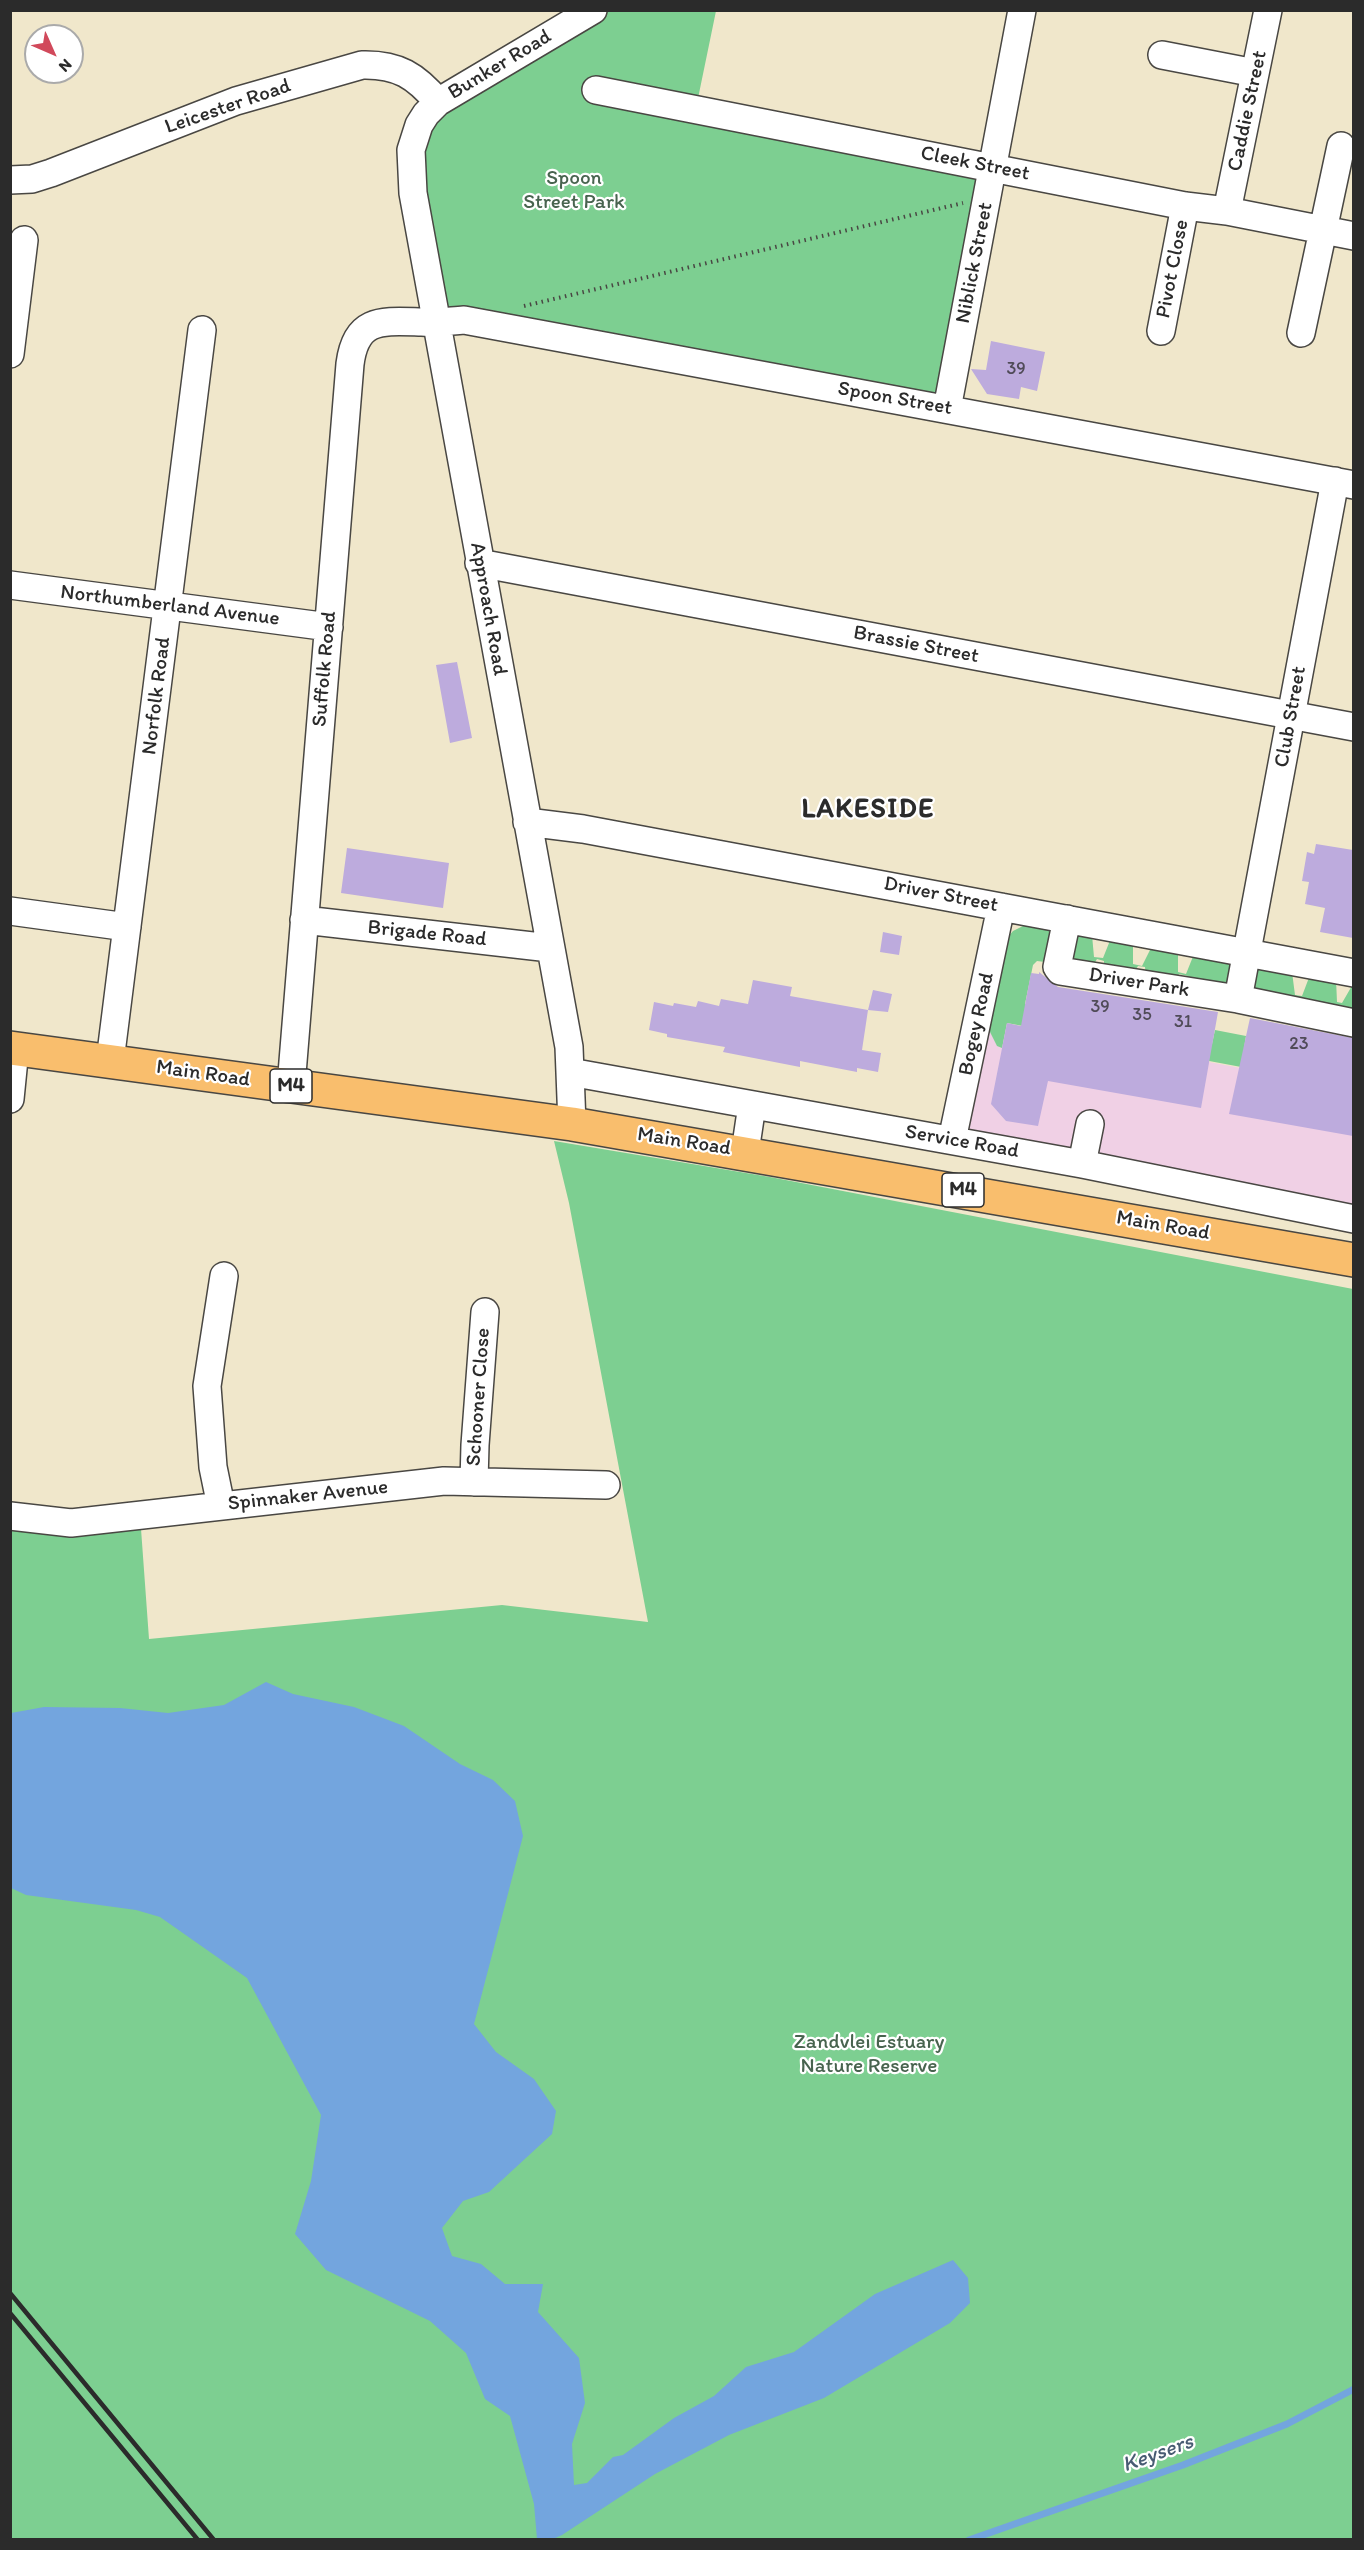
<!DOCTYPE html>
<style>
body{margin:0}
#map{position:relative;width:1364px;height:2550px;overflow:hidden;background:#f0e7cb;font-family:Itim,sans-serif}
canvas{display:block}
.frame{position:absolute;inset:0;border:12px solid #2b2b2b;pointer-events:none}
.north{position:absolute;left:24px;top:24px;width:60px;height:60px;box-sizing:border-box;background:#fff;border:2px solid #aaa;border-radius:50%;rotate:135deg;font-size:16px;font-weight:700;line-height:24px;text-align:center;color:#2b2b2b}
.north::after{content:'';display:block;margin:auto;width:21px;height:27px;background:#d1495b;clip-path:polygon(50% 0,100% 100%,50% 72%,0 100%)}
</style>
<div id="map">
<canvas width="1364" height="2550"></canvas>
<div class="frame"></div>
<div class="north">N</div>
</div>
<script>
const c = document.querySelector('canvas').getContext('2d');
c.lineJoin = 'round';
function fill(path, color) {
  c.fillStyle = color;
  c.fill(path, 'evenodd');
}
function trace(path, color, width, dash) {
  c.strokeStyle = color;
  c.lineWidth = width;
  c.lineCap = dash ? 'butt' : 'round';
  c.setLineDash(dash || []);
  c.stroke(path);
}
function drawText(font, color, halo, rows, align = 'center') {
  c.font = font + ' Itim,sans-serif';
  c.lineWidth = 4.5;
  c.setLineDash([]);
  c.textBaseline = 'middle';
  c.strokeStyle = halo;
  c.fillStyle = color;
  for (const [text, x, y, turn = 0] of rows) {
    c.save();
    c.translate(x, y);
    c.rotate((+turn || 0) * Math.PI / 180);
    c.textAlign = isNaN(turn) ? turn : align;
    if (halo) c.strokeText(text, 0, 0);
    c.fillText(text, 0, 0);
    c.restore();
  }
}
fill(new Path2D(`
 M 979,1019 L 1353,1089 L 1353,1219 L 952,1140 Z`), '#f0d0e5');
fill(new Path2D(`
 M 593,11 L 716,11 L 696,108 L 992,167 L 947,409 L 436,323 L 413,193 L 438,102 Z
 M 1027,924 L 1056,929 L 1045,962 L 1037,961 L 1033,965 L 1025,1004 L 1212,1044 L 1215,1030 L 1246,1036 L 1244,1048 L 1260,1049 L 1353,1066 L 1353,1088 L 1007,1023 L 1002,1048 L 997,1046 L 989,1030 L 1006,939 L 1013,931 Z
 M 1069,931 L 1092,935 L 1094,957 L 1103,958 L 1111,938 L 1133,943 L 1133,964 L 1142,966 L 1152,946 L 1178,951 L 1178,972 L 1186,974 L 1194,954 L 1232,961 L 1235,983 L 1203,990 L 1188,976 L 1179,974 L 1176,980 L 1146,978 L 1145,967 L 1138,966 L 1132,976 L 1104,968 L 1104,961 L 1097,959 L 1094,964 L 1067,959 Z
 M 1259,966 L 1292,972 L 1295,995 L 1302,996 L 1310,975 L 1336,979 L 1337,1002 L 1342,1003 L 1353,984 L 1353,1021 L 1344,1010 L 1344,1006 L 1336,1005 L 1333,1011 L 1303,1003 L 1303,998 L 1295,997 L 1287,1006 L 1248,986 Z
 M 554,1141 L 770,1177 L 1353,1289 L 1353,2539 L 11,2540 L 11,1516 L 140,1515 L 149,1639 L 502,1605 L 648,1622 L 569,1203 Z`), '#7dcf91');
fill(new Path2D(`
 M 266,1682 L 293,1694 L 354,1707 L 404,1726 L 460,1764 L 493,1780 L 515,1801 L 523,1836 L 474,2024 L 496,2052 L 534,2079 L 556,2111 L 552,2134 L 489,2192 L 463,2201 L 442,2228 L 452,2256 L 481,2264 L 505,2284 L 543,2284 L 538,2312 L 579,2358 L 585,2403 L 572,2444 L 574,2485 L 587,2483 L 613,2457 L 623,2455 L 674,2418 L 714,2396 L 746,2367 L 794,2352 L 875,2294 L 953,2260 L 968,2278 L 970,2303 L 950,2323 L 824,2398 L 729,2435 L 655,2474 L 562,2535 L 553,2539 L 537,2539 L 534,2504 L 510,2416 L 485,2399 L 466,2353 L 430,2321 L 326,2270 L 295,2234 L 311,2181 L 321,2115 L 247,1978 L 160,1917 L 136,1910 L 26,1895 L 11,1888 L 11,1713 L 44,1707 L 120,1708 L 168,1713 L 224,1705 Z`), '#73a5de');
trace(new Path2D(`
 M 969,2540 L 1183,2465 L 1287,2424 L 1354,2389`), '#73a5de', 7);
fill(new Path2D(`
 M 991,341 L 1045,352 L 1037,391 L 1021,387 L 1019,399 L 987,394 L 971,369 L 986,370 Z
 M 457,662 L 472,738 L 450,743 L 436,665 Z
 M 1316,844 L 1353,850 L 1353,938 L 1320,932 L 1325,908 L 1305,904 L 1309,882 L 1302,881 L 1307,852 L 1314,854 Z
 M 347,848 L 449,863 L 443,908 L 341,893 Z
 M 883,932 L 902,936 L 899,955 L 880,952 Z
 M 1039,972 L 1058,987 L 1218,1012 L 1201,1108 L 1048,1081 L 1038,1126 L 1006,1121 L 991,1104 L 1007,1023 L 1021,1026 L 1031,973 L 1039,974 Z
 M 753,980 L 792,987 L 790,996 L 868,1010 L 873,990 L 892,994 L 888,1012 L 868,1010 L 862,1050 L 881,1053 L 878,1072 L 857,1068 L 857,1072 L 800,1061 L 800,1067 L 723,1052 L 725,1047 L 667,1037 L 667,1034 L 649,1030 L 654,1002 L 673,1006 L 674,1003 L 696,1007 L 698,1001 L 719,1006 L 721,999 L 748,1004 Z
 M 1250,1018 L 1353,1038 L 1353,1136 L 1229,1114 Z`), '#bdabdd');
const minor = new Path2D(`
 M 1162,55 L 1255,73
 M 596,90 L 1185,206 L 1227,211 L 1354,236
 M 10,180 L 32,179 L 51,173 L 236,101 L 362,65 C 398,64 416,76 438,102
 M 1227,211 L 1268,10
 M 1161,331 L 1185,206
 M 1301,333 L 1341,146
 M 10,354 L 24,240
 M 947,409 L 1022,10
 M 1335,481 L 1238,999 L 1354,1023
 M 479,563 L 1354,727
 M 10,585 L 329,627
 M 527,822 L 583,829 L 1354,973
 M 10,911 L 127,927
 M 1067,919 L 1057,967 L 1060,971 L 1238,999
 M 304,920 L 550,948
 M 110,1061 L 202,330
 M 570,1072 L 1082,1164 L 1354,1219
 M 291,1086 L 350,364 C 356,317 382,321 422,322 C 436,323 449,321 464,320 L 1354,485
 M 10,1099 L 15,1049
 M 572,1124 L 569,1047 L 413,193 L 411,150 L 419,125 L 426,114 L 438,102 L 593,10
 M 952,1140 L 1001,907
 M 745,1152 L 752,1105
 M 1082,1164 L 1090,1124
 M 474,1482 L 475,1445 L 485,1312
 M 221,1506 L 213,1467 L 207,1386 L 224,1276
 M 10,1516 L 71,1523 L 444,1481 L 606,1485`);
const major = new Path2D(`
 M 10,1048 L 572,1124 L 1354,1260`);
trace(minor, '#494743', 30);
trace(major, '#494743', 36);
trace(new Path2D(`
 M 524,306 L 963,203`), '#494743', 4, [1.5, 4.5]);
trace(minor, '#fff', 27);
trace(major, '#f9be6d', 33);
trace(new Path2D(`
 M 10,2293 L 214,2540
 M 10,2313 L 198,2540`), '#2b2b2b', 4.5);
drawText('18px', '#504b58', null, [
 ["39",1016,369],
 ["39",1100,1007],
 ["35",1142,1015],
 ["31",1183,1022],
 ["23",1299,1044]
]);
for (const [x, y, w] of [
 [291,1086,42],
 [963,1190,42]
]) {
  const box = new Path2D();
  box.roundRect(x - w / 2, y - 17, w, 34, 4.5);
  c.fillStyle = '#fff';
  c.fill(box);
  trace(box, '#2b2b2b', 1.5);
}
drawText('bold 20px', '#2b2b2b', null, [
 ["M4",291,1086],
 ["M4",963,1190]
]);
drawText('21px', '#2b2b2b', '#fff', [
 ["Bunker Road",500,65,-31],
 ["Leicester Road",228,107,-19],
 ["Caddie Street",1248,111,-78],
 ["Cleek Street",975,164,11],
 ["Niblick Street",975,263,-79],
 ["Pivot Close",1173,269,-79],
 ["Spoon Street",895,399,10],
 ["Northumberland Avenue",170,606,7],
 ["Approach Road",488,609,80],
 ["Brassie Street",916,645,11],
 ["Suffolk Road",325,669,-85],
 ["Norfolk Road",157,696,-83],
 ["Club Street",1291,717,-80],
 ["Driver Street",941,895,11],
 ["Brigade Road",427,934,6],
 ["Driver Park",1139,983,9],
 ["Bogey Road",977,1024,-78],
 ["Main Road",203,1074,8],
 ["Main Road",684,1142,9],
 ["Service Road",962,1142,10],
 ["Main Road",1163,1226,10],
 ["Schooner Close",479,1397,-86],
 ["Spinnaker Avenue",308,1496,-6]
]);
drawText('21px', '#48644f', '#fff', [
 ["Spoon",574,179],
 ["Street Park",574,203],
 ["Zandvlei Estuary",869,2043],
 ["Nature Reserve",869,2067]
]);
drawText('italic 22px', '#485c73', '#fff', [
 ["Keysers",1158,2454,-20]
]);
c.letterSpacing = '1.5px';
drawText('bold 27px', '#2b2b2b', '#fff', [
 ["LAKESIDE",868,810]
]);
c.letterSpacing = '0px';
</script>
